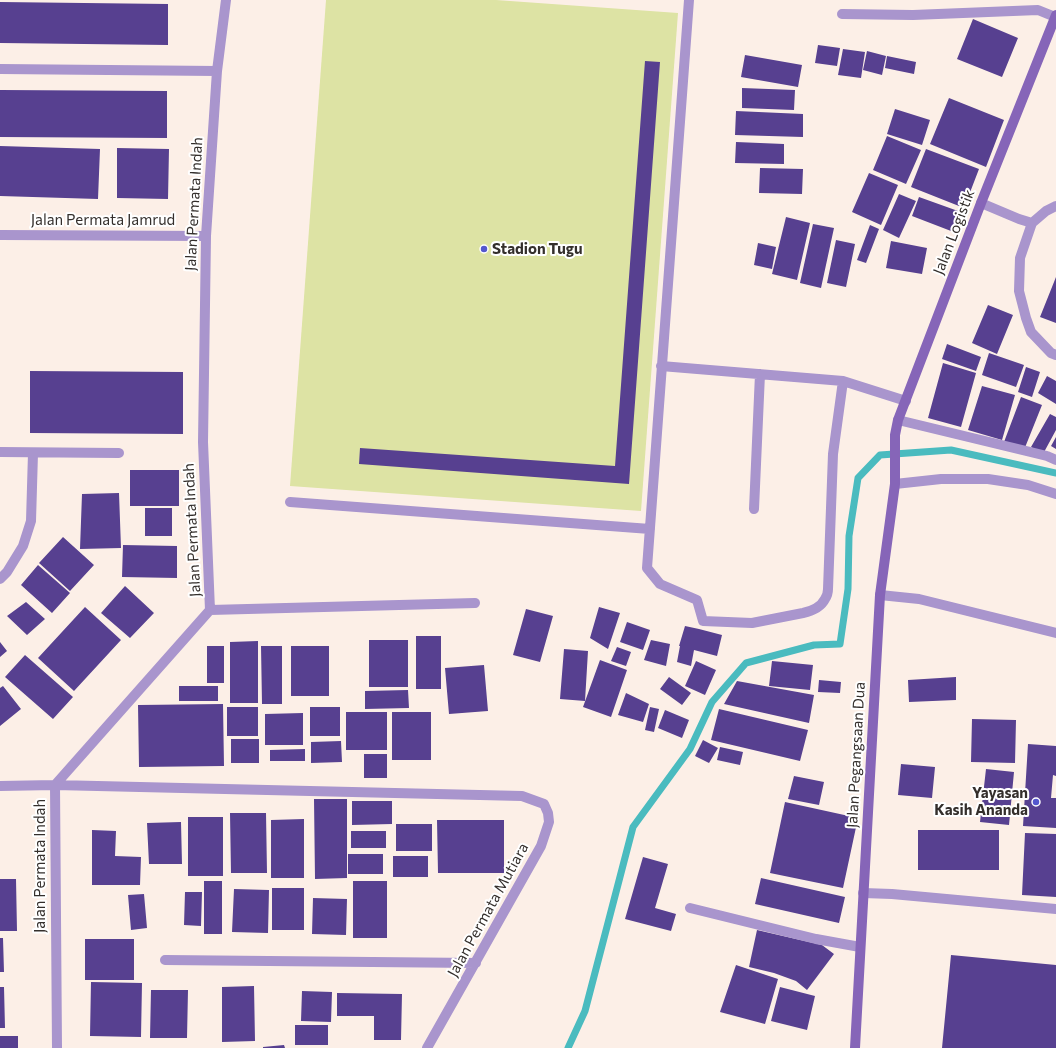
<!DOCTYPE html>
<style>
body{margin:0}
canvas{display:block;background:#fcefe7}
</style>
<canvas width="1056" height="1048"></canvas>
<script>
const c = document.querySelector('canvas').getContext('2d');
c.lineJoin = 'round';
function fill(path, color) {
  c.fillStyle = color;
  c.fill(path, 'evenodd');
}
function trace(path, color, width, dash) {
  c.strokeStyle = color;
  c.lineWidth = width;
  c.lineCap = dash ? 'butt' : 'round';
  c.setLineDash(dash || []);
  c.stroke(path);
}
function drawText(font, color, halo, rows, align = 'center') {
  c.font = font + ' Commissioner,sans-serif';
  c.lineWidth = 4;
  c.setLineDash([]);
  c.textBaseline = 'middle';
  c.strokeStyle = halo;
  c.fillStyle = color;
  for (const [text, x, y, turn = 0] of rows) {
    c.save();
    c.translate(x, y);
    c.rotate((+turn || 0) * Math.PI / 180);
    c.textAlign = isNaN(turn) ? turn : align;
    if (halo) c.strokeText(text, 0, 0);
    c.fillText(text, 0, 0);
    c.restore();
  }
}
fill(new Path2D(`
 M 326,0 L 496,0 L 678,13 L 641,511 L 290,486 Z`), '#dde3a4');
trace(new Path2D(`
 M 568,1048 L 585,1011 L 633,827 L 690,749 L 712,702 L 746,663 L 814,645 L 840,644 L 848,589 L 849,536 L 858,478 L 880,455 L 951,450 L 1056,473`), '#4abbbf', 7);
fill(new Path2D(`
 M 0,2 L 168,4 L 168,45 L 0,43 Z
 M 973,19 L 1018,38 L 1002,77 L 957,59 Z
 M 818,45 L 840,48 L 837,66 L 815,63 Z
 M 843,49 L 865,52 L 861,78 L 838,75 Z
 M 867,51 L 886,56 L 882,75 L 863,70 Z
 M 745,55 L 802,65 L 798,87 L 741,77 Z
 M 887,56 L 916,62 L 914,74 L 885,68 Z
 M 645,61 L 660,62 L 629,484 L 359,464 L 360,448 L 615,466 Z
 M 742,88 L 795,90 L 794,110 L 742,108 Z
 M 0,90 L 167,91 L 167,138 L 0,137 Z
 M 949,98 L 1004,120 L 986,167 L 930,144 Z
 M 895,109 L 930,120 L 922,145 L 887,134 Z
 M 736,111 L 803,114 L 803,137 L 735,135 Z
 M 887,136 L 921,150 L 906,184 L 873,170 Z
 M 736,142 L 784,144 L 784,164 L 735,163 Z
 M 0,146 L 100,149 L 98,199 L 0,196 Z
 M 117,148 L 169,149 L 168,199 L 117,198 Z
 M 926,149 L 979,169 L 964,208 L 911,187 Z
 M 760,168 L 803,169 L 802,194 L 759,193 Z
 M 869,173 L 898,185 L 881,225 L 852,212 Z
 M 899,194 L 916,201 L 899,238 L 883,230 Z
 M 919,197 L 958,211 L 951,231 L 912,216 Z
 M 786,217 L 810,223 L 797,280 L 772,274 Z
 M 813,224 L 834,228 L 821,288 L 800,283 Z
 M 870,225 L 879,229 L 866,263 L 857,260 Z
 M 836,240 L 855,244 L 846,287 L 827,283 Z
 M 891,241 L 927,248 L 922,274 L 886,268 Z
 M 758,243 L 776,247 L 772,269 L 754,265 Z
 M 1056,277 L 1056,323 L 1040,317 Z
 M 988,305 L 1013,315 L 997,354 L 972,343 Z
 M 947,344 L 981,357 L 976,371 L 942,359 Z
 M 989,353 L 1024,365 L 1016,387 L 982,375 Z
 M 943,363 L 976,373 L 961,427 L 928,418 Z
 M 1026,367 L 1040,372 L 1032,397 L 1018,392 Z
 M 30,371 L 183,372 L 183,434 L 30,433 Z
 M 1047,376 L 1056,381 L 1056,404 L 1038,393 Z
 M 982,386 L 1015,395 L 1002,440 L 968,430 Z
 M 1021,397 L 1042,405 L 1024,450 L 1004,442 Z
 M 1050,414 L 1056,417 L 1056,430 L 1043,454 L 1031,447 Z
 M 1056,437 L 1056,449 L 1051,446 Z
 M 130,470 L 179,470 L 179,506 L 130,506 Z
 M 119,493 L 121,548 L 80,549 L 82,494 Z
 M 145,508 L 172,508 L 172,536 L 145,536 Z
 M 63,537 L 94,565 L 70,591 L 39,563 Z
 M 123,545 L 177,546 L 177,578 L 122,577 Z
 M 38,565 L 70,593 L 52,613 L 21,585 Z
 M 125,586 L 154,613 L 130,638 L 101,613 Z
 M 26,602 L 45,619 L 27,635 L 7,616 Z
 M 85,607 L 121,640 L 74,691 L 38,658 Z
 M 599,607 L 620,613 L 608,649 L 590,638 Z
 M 526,609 L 553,616 L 540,662 L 513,655 Z
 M 627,622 L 650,630 L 643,650 L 620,642 Z
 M 685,626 L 699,629 L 722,635 L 717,656 L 694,650 L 691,666 L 677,662 L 680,646 L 679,646 Z
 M 416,636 L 441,636 L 441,689 L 416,689 Z
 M 369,640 L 408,640 L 408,687 L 369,687 Z
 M 651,640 L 670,644 L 666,666 L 644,660 Z
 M 258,641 L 258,703 L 230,703 L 230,642 Z
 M 0,642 L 7,651 L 0,657 Z
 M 207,646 L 224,646 L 224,683 L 207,683 Z
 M 261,646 L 282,646 L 282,704 L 262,704 Z
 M 291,646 L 329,646 L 329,696 L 291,696 Z
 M 617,647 L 631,652 L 626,666 L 611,661 Z
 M 564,649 L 588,651 L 585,701 L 560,699 Z
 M 25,655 L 73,697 L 53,719 L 5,677 Z
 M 600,660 L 627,670 L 611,717 L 583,707 Z
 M 696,661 L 716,670 L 705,695 L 685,686 Z
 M 772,661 L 813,665 L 810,690 L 769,686 Z
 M 484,665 L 488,711 L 449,714 L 445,668 Z
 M 669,677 L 691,693 L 682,705 L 660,689 Z
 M 956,677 L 956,700 L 909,702 L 908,680 Z
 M 819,680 L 841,682 L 840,693 L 818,692 Z
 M 737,681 L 814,695 L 809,723 L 724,704 Z
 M 3,686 L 21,709 L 0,726 L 0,688 Z
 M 179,686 L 218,686 L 218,701 L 179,701 Z
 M 408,690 L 409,708 L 365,709 L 365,691 Z
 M 626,693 L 649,704 L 643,722 L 618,715 Z
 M 223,704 L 224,766 L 139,767 L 138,705 Z
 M 227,707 L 258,707 L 258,736 L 227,736 Z
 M 310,707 L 340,707 L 340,736 L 310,736 Z
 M 650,707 L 659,709 L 654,732 L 645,730 Z
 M 719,709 L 808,730 L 800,761 L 711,740 Z
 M 665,710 L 689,720 L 682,738 L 658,728 Z
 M 346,712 L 387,712 L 387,750 L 346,750 Z
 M 392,712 L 431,712 L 431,760 L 392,760 Z
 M 303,713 L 303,745 L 265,745 L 265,714 Z
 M 972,719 L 1016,720 L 1015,763 L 971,762 Z
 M 231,739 L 259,739 L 259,763 L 231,763 Z
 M 703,740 L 718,748 L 709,763 L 695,756 Z
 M 341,741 L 342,762 L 311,763 L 311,742 Z
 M 1028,744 L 1056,746 L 1056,776 L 1053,775 L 1051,798 L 1056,798 L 1056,828 L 1023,826 Z
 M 720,747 L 743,752 L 740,765 L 717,760 Z
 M 305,749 L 305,761 L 270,761 L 270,750 Z
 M 364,754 L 387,754 L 387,778 L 364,778 Z
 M 901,764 L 935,767 L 932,798 L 898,795 Z
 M 986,769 L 1014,772 L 1009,825 L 980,822 Z
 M 794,776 L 824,782 L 819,805 L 788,799 Z
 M 314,799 L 347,799 L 347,878 L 315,879 Z
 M 352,801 L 392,801 L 392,824 L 352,825 Z
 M 785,802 L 858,818 L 843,888 L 770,873 Z
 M 230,813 L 266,813 L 267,873 L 231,873 Z
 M 188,817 L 223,817 L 223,876 L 188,876 Z
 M 304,819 L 304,878 L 271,878 L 271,820 Z
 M 437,820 L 504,820 L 504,873 L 438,873 Z
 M 181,822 L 182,864 L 149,864 L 147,823 Z
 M 396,824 L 432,824 L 432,851 L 396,851 Z
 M 92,830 L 116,831 L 115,856 L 141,857 L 140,885 L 92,885 Z
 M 918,830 L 999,830 L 999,870 L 918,870 Z
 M 351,831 L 386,831 L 386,848 L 351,848 Z
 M 1025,833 L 1056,834 L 1056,897 L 1022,895 Z
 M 348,854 L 383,854 L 383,874 L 348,874 Z
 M 393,856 L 428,856 L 428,877 L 393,877 Z
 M 643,857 L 668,864 L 655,908 L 676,914 L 671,931 L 625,919 Z
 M 761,878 L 845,897 L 839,923 L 755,904 Z
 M 0,879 L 16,879 L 17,931 L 0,931 Z
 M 204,881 L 222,881 L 222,934 L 204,934 Z
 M 353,881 L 387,881 L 387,938 L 353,938 Z
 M 272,888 L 304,888 L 304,930 L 272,930 Z
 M 234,889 L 269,890 L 268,933 L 232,932 Z
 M 185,892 L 202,892 L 201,926 L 184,925 Z
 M 144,894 L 147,928 L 131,930 L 128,895 Z
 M 313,898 L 347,899 L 346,935 L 312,934 Z
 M 757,930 L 822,945 L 834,954 L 807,990 L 796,981 L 774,973 L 749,967 Z
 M 0,938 L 3,938 L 4,972 L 0,972 Z
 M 85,939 L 134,939 L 134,980 L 85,980 Z
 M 951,955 L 1056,965 L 1056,1048 L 942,1048 Z
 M 736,965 L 778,979 L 765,1024 L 720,1012 Z
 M 91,982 L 142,983 L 141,1037 L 90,1036 Z
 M 254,986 L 255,1041 L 222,1042 L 222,987 Z
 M 0,987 L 4,987 L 5,1028 L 0,1028 Z
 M 780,987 L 815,996 L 807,1030 L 771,1021 Z
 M 151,990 L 188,990 L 187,1038 L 150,1038 Z
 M 302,991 L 332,992 L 331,1022 L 301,1021 Z
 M 337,993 L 402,994 L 401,1040 L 374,1040 L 374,1016 L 337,1016 Z
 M 295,1025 L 328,1025 L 328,1045 L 295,1045 Z
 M 0,1036 L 18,1036 L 18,1048 L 0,1048 Z
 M 284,1045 L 285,1048 L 263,1048 L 263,1047 Z`), '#574090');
trace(new Path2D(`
 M 689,0 L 647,568 L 660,584 L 697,600 L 703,621 L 752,623 L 803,613 C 812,611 821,607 825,599 C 827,596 828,592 828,589 L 833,454 L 843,381
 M 842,14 L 913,15 L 1038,10 L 1055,17
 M 981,203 L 1019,219 L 1032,223
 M 1056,206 L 1046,211 L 1032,223 L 1020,258 L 1019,291 L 1026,318 L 1031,332 L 1051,353 L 1056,355
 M 661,366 L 843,381 L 906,401
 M 290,502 L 650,529
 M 754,509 L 760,374
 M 880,595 L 919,599 L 1056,633
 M 863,893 L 892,894 L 1056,909
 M 690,908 L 816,939 L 860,947`), '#a995cd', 10);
trace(new Path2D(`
 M 0,69 L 217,71
 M 0,235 L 206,236
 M 898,420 L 1047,456 L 1056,460
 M 0,452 L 119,453
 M 895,484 L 941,479 L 988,479 L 1028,485 L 1056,494
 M 0,579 L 7,572 L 23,546 L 31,521 L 33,453
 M 210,610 L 475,603
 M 0,786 L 55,785 L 522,796 L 544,804 L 548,813 L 549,822 L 541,846 L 427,1048
 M 165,960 L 476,963
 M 57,1048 L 55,785 L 210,610 L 203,442 L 206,236 L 217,71 L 226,0`), '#a995cd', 10);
trace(new Path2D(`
 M 855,1048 L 880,595 L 895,484 L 895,435 L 898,420 L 981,203 L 1056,15`), '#8665b8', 10);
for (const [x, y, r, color] of [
 [484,249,4,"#5457ce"],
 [1036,802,4,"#5457ce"]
]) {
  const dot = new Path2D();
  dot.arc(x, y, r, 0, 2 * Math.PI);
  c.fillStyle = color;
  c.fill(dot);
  trace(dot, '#fff', 1.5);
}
drawText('15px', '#342f2c', '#fff', [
 ["Jalan Permata Indah",194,204,-87],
 ["Jalan Permata Jamrud",103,220],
 ["Jalan Logistik",954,232,-69],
 ["Jalan Permata Indah",192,530,-93],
 ["Jalan Pegangsaan Dua",856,755,-87],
 ["Jalan Permata Indah",40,866,-90],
 ["Jalan Permata Mutiara",488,910,-61]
]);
drawText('bold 15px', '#342f2c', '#fff', [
 ["Stadion Tugu",492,249],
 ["Yayasan",1028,793,"right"],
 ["Kasih Ananda",1028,810,"right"]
], 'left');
</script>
